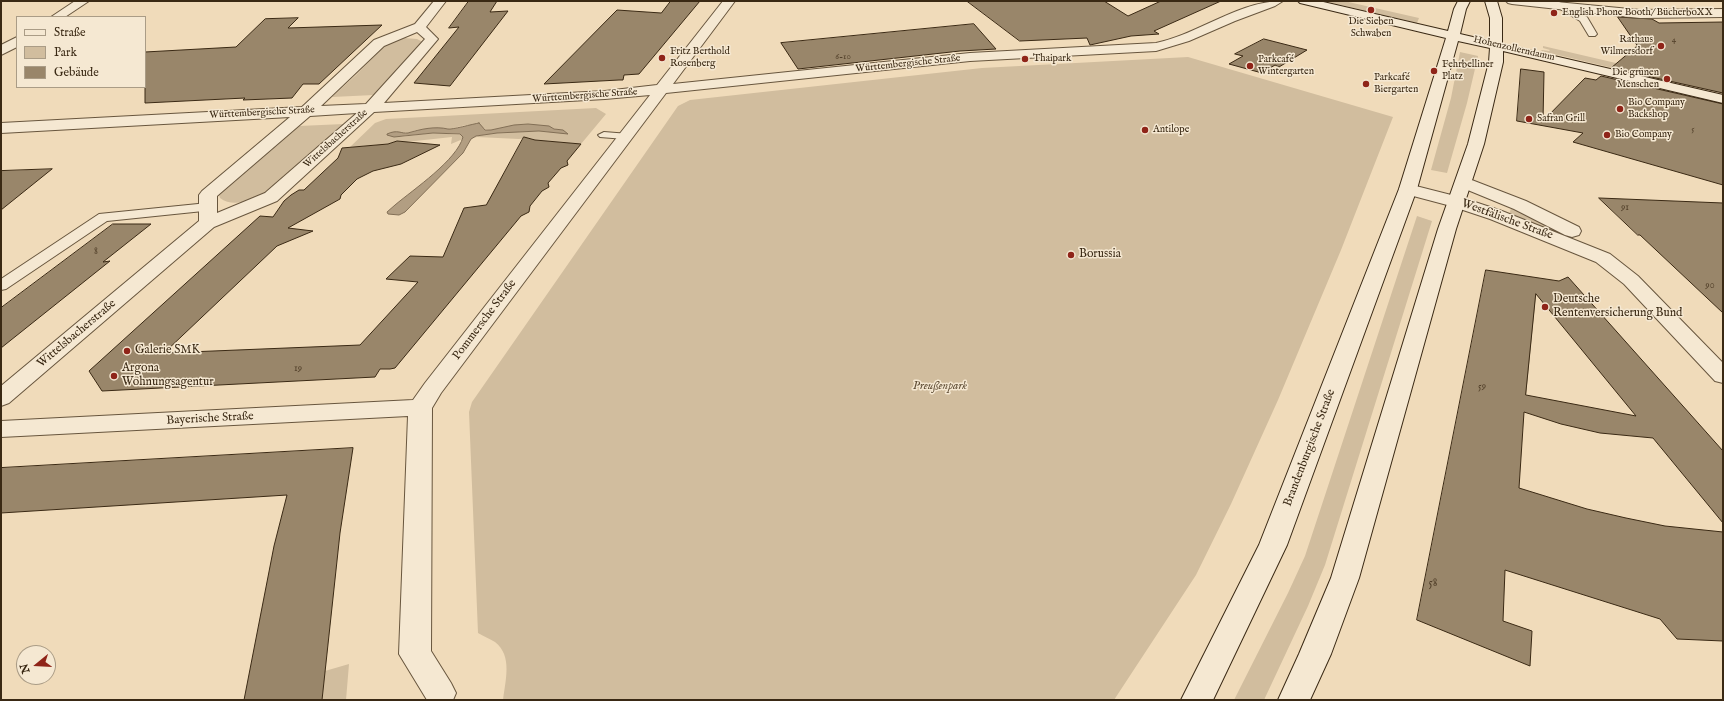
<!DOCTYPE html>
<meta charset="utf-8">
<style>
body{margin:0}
#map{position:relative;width:1724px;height:701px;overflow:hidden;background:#f0dbba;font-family:"IM FELL English",serif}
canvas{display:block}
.frame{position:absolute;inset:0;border:2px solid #3a2914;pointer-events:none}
.legend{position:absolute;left:16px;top:16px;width:130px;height:72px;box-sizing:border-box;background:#f5e8d2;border:1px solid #aa9c86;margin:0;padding:5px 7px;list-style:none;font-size:12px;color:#3a2914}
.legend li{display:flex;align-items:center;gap:8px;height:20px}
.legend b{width:20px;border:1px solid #aa9c86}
.north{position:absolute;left:16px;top:645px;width:40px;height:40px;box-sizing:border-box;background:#f5e8d2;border:1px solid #aa9c86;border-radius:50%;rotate:252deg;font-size:11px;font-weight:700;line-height:16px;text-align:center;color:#3a2914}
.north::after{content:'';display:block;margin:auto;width:14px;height:18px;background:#8f2418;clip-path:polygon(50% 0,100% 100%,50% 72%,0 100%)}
</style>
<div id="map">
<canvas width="1724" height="701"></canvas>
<div class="frame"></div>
<ul class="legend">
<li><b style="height:5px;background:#f5e8d2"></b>Straße</li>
<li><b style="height:11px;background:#d1bd9e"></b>Park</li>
<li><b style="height:11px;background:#99866a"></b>Gebäude</li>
</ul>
<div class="north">N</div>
</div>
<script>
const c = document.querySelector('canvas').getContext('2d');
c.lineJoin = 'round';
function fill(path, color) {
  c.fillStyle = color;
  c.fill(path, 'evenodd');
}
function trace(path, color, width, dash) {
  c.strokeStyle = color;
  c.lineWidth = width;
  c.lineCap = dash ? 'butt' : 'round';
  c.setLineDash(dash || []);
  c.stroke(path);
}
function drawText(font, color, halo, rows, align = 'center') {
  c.font = font + ' "IM FELL English",serif';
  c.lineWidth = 3;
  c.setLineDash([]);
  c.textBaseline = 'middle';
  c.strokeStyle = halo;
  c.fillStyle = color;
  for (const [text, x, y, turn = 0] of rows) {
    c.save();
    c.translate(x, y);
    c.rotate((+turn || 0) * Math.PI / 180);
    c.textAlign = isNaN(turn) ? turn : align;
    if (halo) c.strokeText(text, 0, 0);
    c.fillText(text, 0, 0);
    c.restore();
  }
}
fill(new Path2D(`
 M 1324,1 L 1344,1 L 1419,18 L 1417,23 Z
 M 404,38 L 417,39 L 423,42 L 374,95 L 332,97 L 356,75 L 386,44 Z
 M 1543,46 L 1723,88 L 1723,94 L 1541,51 L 1542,50 L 1549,51 L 1550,50 L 1543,48 Z
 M 1460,52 L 1478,56 L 1467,103 L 1447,173 L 1431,170 L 1451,98 Z
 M 1188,57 L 1393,117 L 1341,250 L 1278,400 L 1231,504 L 1196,575 L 1114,700 L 503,700 C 505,681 513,656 495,642 C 490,639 483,636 478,633 L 469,412 L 472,402 L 678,106 L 690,100 L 982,68 Z
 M 596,108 L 606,114 L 581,144 L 535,140 L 529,138 L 519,139 L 477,137 L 471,139 C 483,131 523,132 539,131 C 548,131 555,134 563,130 L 522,124 L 491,130 L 466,125 L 449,129 L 446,128 L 416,130 L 408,133 L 402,133 L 400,137 L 433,133 L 463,135 L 463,139 L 451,144 L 452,137 L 406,142 L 397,141 L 388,144 L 350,147 L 375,123 L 386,119 Z
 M 344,124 L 265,194 C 252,200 233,208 220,198 L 219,195 L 221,191 L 299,126 Z
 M 1511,208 L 1563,234 L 1509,215 Z
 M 1417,216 L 1432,221 L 1325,565 L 1308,606 L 1264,700 L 1234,700 L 1288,593 L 1305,556 Z
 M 349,664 L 346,700 L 322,700 L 325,671 Z`), '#d1bd9e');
const water = new Path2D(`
 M 479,123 L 485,130 L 491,130 L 514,125 L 528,124 L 549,126 L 554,129 L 563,130 L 568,134 L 539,131 L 497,133 L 476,136 L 471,139 L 463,153 L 405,212 L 399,215 L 388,214 L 387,212 L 395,205 C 414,189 457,160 463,137 L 460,134 L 433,133 L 394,137 L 387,135 L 387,134 C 398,129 401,134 408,133 C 421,129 435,126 448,129 C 451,130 473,124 479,123 Z`);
fill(water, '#b29e82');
trace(water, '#826f56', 1);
const building = new Path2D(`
 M 469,1 L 497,1 L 490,12 L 508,11 L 450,86 L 414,83 L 459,27 L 449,28 Z
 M 671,1 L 700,1 L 639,74 L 624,75 L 623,80 L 619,80 L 544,84 L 617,10 L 661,13 Z
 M 967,1 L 1104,1 L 1128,16 L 1161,1 L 1221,1 L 1154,31 L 1159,34 L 1131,36 L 1090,45 L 1087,38 L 1020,41 Z
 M 1618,17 L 1652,19 L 1659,23 L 1723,22 L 1723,93 L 1611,68 L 1637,46 Z
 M 298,18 L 288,28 L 382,25 L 319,84 L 303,84 L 292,98 L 243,100 L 245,98 L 145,103 L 145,52 L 236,47 L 265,19 Z
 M 974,24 L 996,49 L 960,51 L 798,69 L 781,43 Z
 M 1264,39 L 1307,50 L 1279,67 L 1275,65 L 1262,73 L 1229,64 L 1243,56 L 1235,54 Z
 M 1521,69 L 1544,72 L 1543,121 L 1585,78 L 1596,80 L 1601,76 L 1723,104 L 1723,185 L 1573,142 L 1583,133 L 1517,121 Z
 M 524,137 L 535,140 L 581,144 L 567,161 L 568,165 L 561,168 L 548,183 L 549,187 L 542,191 L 530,206 L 529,212 L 521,216 L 395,368 L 390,369 L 380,369 L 375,377 L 102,391 L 89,371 L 260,216 L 273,217 L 284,201 L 291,195 L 299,190 L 304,190 L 338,158 L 342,148 L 388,144 L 397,141 L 440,145 L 401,164 L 373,171 L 357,179 L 341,195 L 340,199 L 288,228 L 313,231 L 277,246 L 164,353 L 360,345 L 418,282 L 386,279 L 410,256 L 443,257 L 464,208 L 486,205 Z
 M 52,169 L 1,210 L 1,171 Z
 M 1599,198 L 1723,203 L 1723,313 L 1640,235 L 1638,235 Z
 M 113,224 L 151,224 L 103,262 L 110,261 L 1,348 L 1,308 Z
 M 1486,270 L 1559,281 L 1568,277 L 1723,451 L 1723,523 L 1653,438 L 1600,433 L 1561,424 L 1524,412 L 1519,488 L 1587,509 L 1626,518 L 1665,526 L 1723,532 L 1723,641 L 1677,639 L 1660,619 L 1505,570 L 1503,621 L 1532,631 L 1530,666 L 1417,620 ZM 1536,294 L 1636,416 L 1526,395 Z
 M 353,448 L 340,533 L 322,700 L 244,700 L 274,546 L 287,495 L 1,513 L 1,468 Z`);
fill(building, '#99866a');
trace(building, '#3a2914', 1);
const service = new Path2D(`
 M 1547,1 L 1557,1 L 1587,17 L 1597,34 L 1595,36 L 1589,36 L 1580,21 Z
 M 604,132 L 629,134 L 631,136 L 629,138 L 625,139 L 600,137 L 598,135 Z
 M 208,203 L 213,204 L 214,207 L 213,210 L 107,221 L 6,289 L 1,290 L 1,279 L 99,214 Z`);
const minor = new Path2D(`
 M 75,1 L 89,1 L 65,17 L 51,17 Z
 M 434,1 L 446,1 L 426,27 L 438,39 L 384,103 L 605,91 L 657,85 L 723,1 L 735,1 L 673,84 L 970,53 L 1156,43 C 1199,34 1238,1 1283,1 L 1275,6 L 1235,21 L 1189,41 L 1156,51 L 970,61 L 666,93 L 441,393 L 432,408 L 431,651 L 451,683 L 456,693 L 453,700 L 427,700 L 399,654 L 408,416 L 1,437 L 1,421 L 413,400 L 425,383 L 650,95 L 605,99 L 374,112 L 277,201 L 214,227 L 9,403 L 1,406 L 1,386 L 199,221 L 199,195 L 202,191 L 290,117 L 1,133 L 1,123 L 302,107 L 374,40 L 415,24 ZM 417,32 L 425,39 L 366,104 L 321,106 L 384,46 ZM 357,113 L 265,193 L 217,213 L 217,196 L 310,116 Z
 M 1506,1 L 1546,1 L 1640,10 L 1723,9 L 1723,17 L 1640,18 L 1512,4 L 1508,3 Z
 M 17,37 L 17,47 L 1,55 L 1,45 Z`);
const tertiary = new Path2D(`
 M 1464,177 L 1526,201 L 1579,227 L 1581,231 L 1579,235 L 1572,237 L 1565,235 L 1514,209 L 1458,186 L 1456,182 L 1458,178 Z
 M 1408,184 L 1463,198 L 1502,211 L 1610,254 L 1638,276 L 1723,363 L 1723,383 L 1715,381 L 1624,284 L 1596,262 L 1490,219 L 1451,206 L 1402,193 L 1399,189 L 1402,185 Z`);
const secondary = new Path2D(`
 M 1298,1 L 1319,1 L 1448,31 L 1454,9 L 1458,1 L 1470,1 L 1466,9 L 1460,34 L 1490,41 L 1490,18 L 1485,1 L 1497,1 L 1502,18 L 1502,44 L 1723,95 L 1723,103 L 1503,51 L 1503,62 L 1484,144 L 1456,229 L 1359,578 L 1331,654 L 1310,700 L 1278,700 L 1299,654 L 1331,578 L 1438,229 L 1468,144 L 1489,62 L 1490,48 L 1458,41 L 1417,189 L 1287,545 L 1213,700 L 1181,700 L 1259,545 L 1399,189 L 1446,38 L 1300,3 Z`);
trace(service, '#68563e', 2);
trace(minor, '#68563e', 2);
trace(tertiary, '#68563e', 2);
trace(secondary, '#3a2914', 2);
fill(service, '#f5e8d2');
fill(minor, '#f5e8d2');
fill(tertiary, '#f5e8d2');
fill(secondary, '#f5e8d2');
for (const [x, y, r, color] of [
 [1371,10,4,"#8f2418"],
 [1554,13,4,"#8f2418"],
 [1661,46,4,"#8f2418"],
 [662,58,4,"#8f2418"],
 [1025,59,4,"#8f2418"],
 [1250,66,4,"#8f2418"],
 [1434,71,4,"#8f2418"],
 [1667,79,4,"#8f2418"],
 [1366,84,4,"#8f2418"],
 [1620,109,4,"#8f2418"],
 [1529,119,4,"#8f2418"],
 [1145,130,4,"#8f2418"],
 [1607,135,4,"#8f2418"],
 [1071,255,4,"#8f2418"],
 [1545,307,4,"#8f2418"],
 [127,351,4,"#8f2418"],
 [114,376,4,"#8f2418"]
]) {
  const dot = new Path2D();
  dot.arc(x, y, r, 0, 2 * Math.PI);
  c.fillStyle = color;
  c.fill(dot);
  trace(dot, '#f5e8d2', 1.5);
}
drawText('9px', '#52402a', null, [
 ["4",1674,40],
 ["6-10",843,57],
 ["5",1693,130]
]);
drawText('10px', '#3a2914', '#f5e8d2', [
 ["English Phone Booth/ BücherboXX",1562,13],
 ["Die Sieben",1371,22,"center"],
 ["Schwaben",1371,34,"center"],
 ["Rathaus",1653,40,"right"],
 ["Wilmersdorf",1653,52,"right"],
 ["Fritz Berthold",670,52],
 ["Rosenberg",670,64],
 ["Thaipark",1033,59],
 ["Parkcafé",1258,60],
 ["Wintergarten",1258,72],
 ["Fehrbelliner",1442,65],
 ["Platz",1442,77],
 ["Die grünen",1659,73,"right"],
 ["Menschen",1659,85,"right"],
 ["Parkcafé",1374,78],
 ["Biergarten",1374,90],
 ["Bio Company",1628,103],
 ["Backshop",1628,115],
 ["Safran Grill",1537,119],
 ["Antilope",1153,130],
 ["Bio Company",1615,135]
], 'left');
drawText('10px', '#3a2914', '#f5e8d2', [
 ["Hohenzollerndamm",1514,49,13],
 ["Württembergische Straße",908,64,-6],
 ["Württembergische Straße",585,96,-4],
 ["Württembergische Straße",262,113,-3],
 ["Wittelsbacherstraße",336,139,-42]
]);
drawText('10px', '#52402a', null, [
 ["91",1625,208],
 ["8",96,252],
 ["90",1710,286],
 ["19",298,369],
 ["59",1482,387]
]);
drawText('12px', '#3a2914', '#f5e8d2', [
 ["Westfälische Straße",1507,220,20],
 ["Pommersche Straße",485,320,-53],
 ["Wittelsbacherstraße",77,334,-40],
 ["Bayerische Straße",210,419,-3],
 ["Brandenburgische Straße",1310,448,-69]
]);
drawText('12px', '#3a2914', '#f5e8d2', [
 ["Borussia",1079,255],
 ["Deutsche",1553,300],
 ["Rentenversicherung Bund",1553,314],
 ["Galerie SMK",135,351],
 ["Argona",122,369],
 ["Wohnungsagentur",122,383]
], 'left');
drawText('italic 12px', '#604e36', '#f5e8d2', [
 ["Preußenpark",940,387]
]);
drawText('12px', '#52402a', null, [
 ["58",1433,584]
]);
</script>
